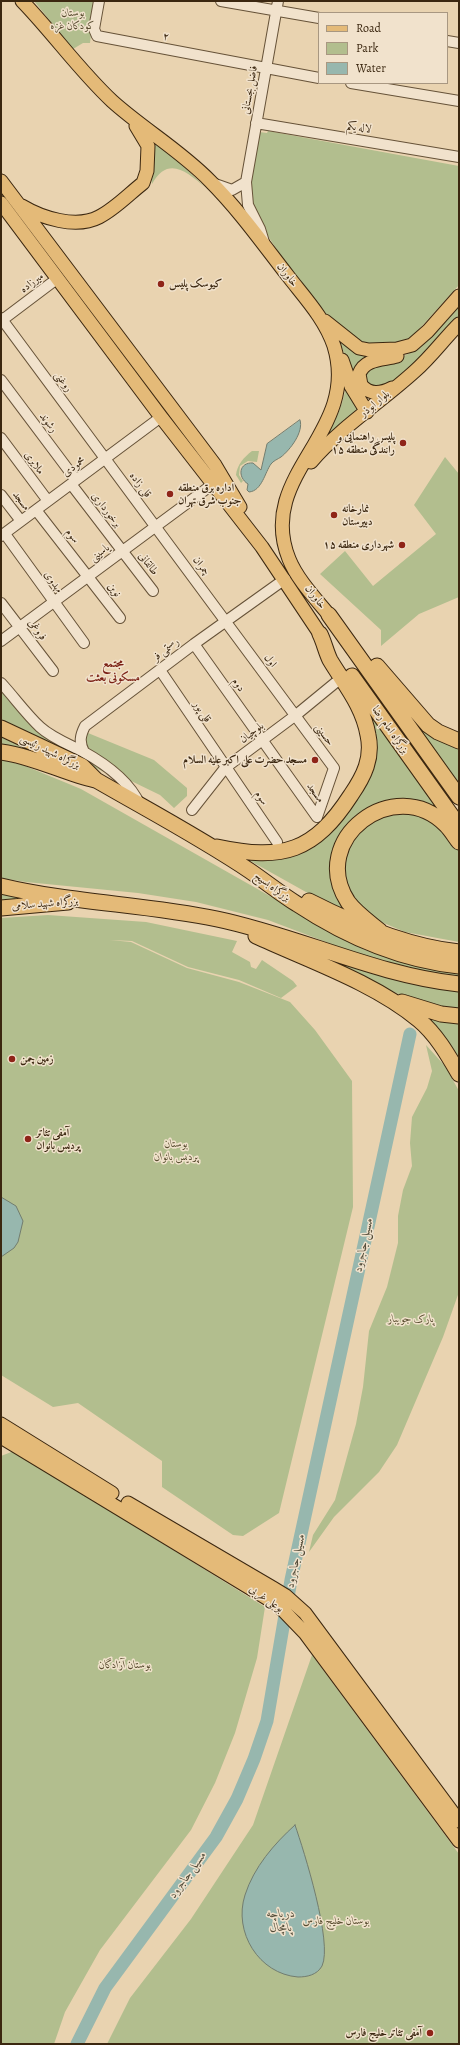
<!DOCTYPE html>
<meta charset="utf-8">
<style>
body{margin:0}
#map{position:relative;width:460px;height:2045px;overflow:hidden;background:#e9d3b0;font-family:Alegreya,serif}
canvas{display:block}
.frame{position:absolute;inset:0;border:2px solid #3b2710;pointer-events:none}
.legend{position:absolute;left:318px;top:12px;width:130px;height:72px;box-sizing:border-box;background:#f1e2cc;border:1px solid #a89781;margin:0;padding:5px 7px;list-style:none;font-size:12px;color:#3b2710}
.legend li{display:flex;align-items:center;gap:8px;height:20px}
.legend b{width:20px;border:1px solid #a89781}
</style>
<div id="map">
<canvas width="460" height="2045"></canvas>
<div class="frame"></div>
<ul class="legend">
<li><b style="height:5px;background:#e4ba78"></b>Road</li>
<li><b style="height:11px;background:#b2be8e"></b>Park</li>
<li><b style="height:11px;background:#97b7ae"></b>Water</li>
</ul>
</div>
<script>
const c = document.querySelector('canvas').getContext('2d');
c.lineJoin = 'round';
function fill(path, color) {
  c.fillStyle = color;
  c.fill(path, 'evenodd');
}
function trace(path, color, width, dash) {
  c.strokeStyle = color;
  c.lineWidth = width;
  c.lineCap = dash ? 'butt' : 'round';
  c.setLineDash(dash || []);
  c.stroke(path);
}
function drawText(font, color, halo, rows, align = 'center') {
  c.font = font + ' Alegreya,Amiri,serif';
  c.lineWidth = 3;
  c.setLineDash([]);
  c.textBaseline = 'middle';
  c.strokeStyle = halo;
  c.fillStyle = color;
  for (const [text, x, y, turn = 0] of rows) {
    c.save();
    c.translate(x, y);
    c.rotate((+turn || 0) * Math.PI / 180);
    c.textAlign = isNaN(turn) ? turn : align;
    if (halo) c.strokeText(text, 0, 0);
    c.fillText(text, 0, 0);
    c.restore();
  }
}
fill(new Path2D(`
 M 34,1 L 95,1 L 90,43 L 83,43 L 73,49 Z
 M 268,131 L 459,166 L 459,285 L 412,337 C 398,345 374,348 359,341 C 330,328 286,264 268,236 C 263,229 256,221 254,213 C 246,188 256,157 259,132 L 267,133 Z
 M 146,135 L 174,157 L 205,187 C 187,172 168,155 152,184 Z
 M 459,306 L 459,318 L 399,379 L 374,390 L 362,378 L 364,370 L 402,357 L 421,347 Z
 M 336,335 L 349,348 L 371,356 L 355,376 C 346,364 344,349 336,335 Z
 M 346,384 L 361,409 L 317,450 C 331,429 343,410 346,384 Z
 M 252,451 L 259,451 L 257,462 L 248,461 L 240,466 L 239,475 L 243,481 L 241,483 L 236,475 C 237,465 244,457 252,451 Z
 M 445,457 L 459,474 L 459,597 L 419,614 L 381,646 L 381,630 L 320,574 L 345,551 L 373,586 L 436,534 L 414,505 Z
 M 353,685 L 459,836 L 444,820 L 389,804 L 338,849 L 353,914 L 322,901 L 238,854 L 296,853 L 369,773 Z
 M 3,689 L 60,746 L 91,762 L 110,775 L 1,720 L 1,693 Z
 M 404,706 L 459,745 L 459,787 L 410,719 Z
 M 88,733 L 154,760 L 187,788 L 187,796 L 174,808 L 160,795 L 125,778 L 88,752 L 85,739 Z
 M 1,737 L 49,760 L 18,748 L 1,744 Z
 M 1,760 L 23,765 L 81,789 L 365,950 L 409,964 L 459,972 L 459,977 L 402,968 L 347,950 L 268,920 L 196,902 L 138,893 L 26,882 L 1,878 Z
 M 392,810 L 431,818 L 459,848 L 459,942 L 405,932 L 379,921 L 358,908 L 342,880 L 347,843 L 382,813 Z
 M 1,893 L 35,898 L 1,900 Z
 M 48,915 L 146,922 L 237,941 L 232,952 L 250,962 L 251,967 L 256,969 L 262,960 L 293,981 L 297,986 L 281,998 L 239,980 L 188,967 L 132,941 L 110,940 L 131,942 L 187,968 L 239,982 L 290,1002 L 315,1030 L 352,1081 L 353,1207 L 279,1513 L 243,1536 L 233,1535 L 162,1487 L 162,1461 L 78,1403 L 53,1407 L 1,1375 L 1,944 L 4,944 L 1,944 L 1,918 Z
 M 302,945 L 459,989 L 459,1011 C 404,1004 351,970 302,945 Z
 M 421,1015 L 459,1022 L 459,1066 Z
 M 426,1045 L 445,1066 L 459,1091 L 459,1292 L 443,1337 L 397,1445 L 379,1472 L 334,1517 L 309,1552 L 313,1535 L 335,1500 L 356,1424 L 363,1387 L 369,1331 L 387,1287 L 398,1243 L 398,1216 L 403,1190 L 412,1166 L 410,1143 L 412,1117 L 427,1088 L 432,1071 Z
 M 14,1451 L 265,1607 L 257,1658 L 235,1733 L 215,1783 L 191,1830 L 100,1950 L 65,2012 L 54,2044 L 1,2044 L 1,1456 Z
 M 312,1655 L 459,1854 L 459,2044 L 107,2044 L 130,1998 L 191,1919 L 253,1825 Z`), '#b2be8e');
const water = new Path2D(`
 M 300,420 C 304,432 290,450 281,457 C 278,459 273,461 271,464 C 265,472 262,491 249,492 L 247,490 L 248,484 C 237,477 239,462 253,463 L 261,470 L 267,444 Z
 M 1,1197 L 16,1206 L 23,1221 L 18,1242 L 14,1248 L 1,1257 Z
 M 295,1825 C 304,1851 333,1943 322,1966 C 317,1975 307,1977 298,1977 C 259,1974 233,1932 245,1895 C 254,1867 274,1844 295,1825 Z`);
fill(water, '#97b7ae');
trace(water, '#727d6f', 1);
trace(new Path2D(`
 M 77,2044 L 105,1988 L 216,1837 L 237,1799 L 254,1759 L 267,1721 L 291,1580 L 410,1034`), '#97b7ae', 13);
const minor = new Path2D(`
 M 99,1 L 94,29 L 97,36 L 319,78
 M 221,1 L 319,18
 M 447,41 L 459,43
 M 351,83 L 459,101
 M 256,123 L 459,157
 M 215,184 L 232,190 L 246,182
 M 264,242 L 260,229 L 248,205 L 246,182 L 278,1
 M 1,318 L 334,768 L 317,817 L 194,644
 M 1,321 L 58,278
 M 1,380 L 76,480
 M 1,438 L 48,501
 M 71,484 L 153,591
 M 1,495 L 21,521
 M 36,510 L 120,618
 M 5,534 L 84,643
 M 1,536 L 161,417
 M 1,603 L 53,671
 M 1,641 L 213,484
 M 160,670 L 277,842
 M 1,683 C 14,697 26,714 40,727 C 52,738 68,744 82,751 C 104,763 130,782 140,805
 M 84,752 C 79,742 80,736 85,726 L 194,644 L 285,579
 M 192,810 L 225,768 L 296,715 L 335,683`);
const major = new Path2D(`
 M 22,1 C 53,33 79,70 112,101 C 143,129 181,151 210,181 C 239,210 263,244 288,276 C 305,298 325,319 334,346 C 361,434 255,474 289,559 C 297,579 315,598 329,615
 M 1,181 L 215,465 L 240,507
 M 1,203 L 161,417 L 262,547 L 320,634
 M 22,206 C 42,218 76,229 99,217 C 115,209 129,194 143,183 L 147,171 L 148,146 L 136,126
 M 325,321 L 359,348 L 369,350 L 397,349 L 412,345 L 428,331 L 459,296
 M 342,360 L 351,386 L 367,412
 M 392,388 C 380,394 370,395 361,385 L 359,374 C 365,358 383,360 397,356
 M 311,462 C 341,427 381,402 415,371 C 431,357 444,339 459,324
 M 1,1424 L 112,1493
 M 1,1437 L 278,1605 L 305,1633 L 459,1841
 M 128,1503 L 273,1588 L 286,1596 L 305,1613 L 459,1821`);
const highway = new Path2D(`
 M 329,615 L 459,797
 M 377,666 L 428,725 L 438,732 L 459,741
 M 352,676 L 459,826
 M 1,728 L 82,766 L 96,780 C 148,810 201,838 250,871 C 266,882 281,894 297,904 C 347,937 400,960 459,966
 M 1,752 C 33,756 64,773 95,780
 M 217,847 C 283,861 314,852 351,795 C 364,776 373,758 368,735 C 363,706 345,685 330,660 C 326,652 324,642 320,634
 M 1,886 C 72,903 146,904 217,919 C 299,936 375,975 459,984
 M 309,901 C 354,924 409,947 459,952
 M 1,908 L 68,902
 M 380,931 C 369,922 356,913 348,902 C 307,839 395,773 446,825 C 451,830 455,837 459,842
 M 256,936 C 308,960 375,983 419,1020 C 436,1034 448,1055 459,1074
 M 402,1002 L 441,1014 L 459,1016`);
trace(minor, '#665238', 12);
trace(major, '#3b2710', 15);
trace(highway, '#3b2710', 17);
trace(minor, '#f1e2cc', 10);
trace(major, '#e4ba78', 13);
trace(highway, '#e4ba78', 15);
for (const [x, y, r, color] of [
 [161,284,4,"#8f2418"],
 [403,443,4,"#8f2418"],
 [170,494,4,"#8f2418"],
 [334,515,4,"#8f2418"],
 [402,545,4,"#8f2418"],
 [315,760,4,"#8f2418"],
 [12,1059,4,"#8f2418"],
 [28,1139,4,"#8f2418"],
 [430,2033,4,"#8f2418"]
]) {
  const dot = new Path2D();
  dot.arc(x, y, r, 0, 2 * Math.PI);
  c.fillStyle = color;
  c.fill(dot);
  trace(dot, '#f1e2cc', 1.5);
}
drawText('italic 11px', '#594d30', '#f1e2cc', [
 ["بوستان",73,13],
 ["کودکان غزه",73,26],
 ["بوستان",176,1144],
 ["پردیس بانوان",176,1157],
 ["پارک جویبار",411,1319],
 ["بوستان آزادگان",125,1665],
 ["بوستان خلیج فارس",336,1921]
]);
drawText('11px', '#3b2710', '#f1e2cc', [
 ["۲",166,37,11],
 ["فاضل بجستانی",250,90,-80],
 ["لاله یکم",359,128,9],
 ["خاوران",287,275,52],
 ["میرزاده",32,283,-37],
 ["روغنی",63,382,53],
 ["بلوار ابوذر",375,404,-40],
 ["رشوند",48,423,53],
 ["ملایری",34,463,54],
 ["محمودی",74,467,-37],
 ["قلی زاده",140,485,53],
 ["مسجد",21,501,52],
 ["برخورداری",106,510,52],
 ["سوم",72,536,52],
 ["یاسینی",100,553,-37],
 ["طالقانی",148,564,53],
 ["چمران",201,566,53],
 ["مهدوی",53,582,55],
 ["نوین",114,590,52],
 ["خاوران",315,597,52],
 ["فروغی",37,630,53],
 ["رستمی فر",166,650,-37],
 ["اول",270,661,54],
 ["دوم",238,685,55],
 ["قلی پور",202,712,56],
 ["بزرگراه امام رضا",390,730,55],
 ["بلوچیان",252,733,-37],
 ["حسینی",324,735,54],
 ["بزرگراه شهید رئیسی",50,752,26],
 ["مسجد",315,793,54],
 ["سوم",261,798,55],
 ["بزرگراه بسیج",272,887,36],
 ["بزرگراه شهید سلامی",45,904,-5],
 ["بوعلی غربی",266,1599,35]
]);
drawText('bold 11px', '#3b2710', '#f1e2cc', [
 ["کیوسک پلیس",169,284],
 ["پلیس راهنمایی و",395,437,"right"],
 ["رانندگی منطقه ۱۵",395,450,"right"],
 ["اداره برق منطقه",178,488],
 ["جنوب شرق تهران",178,501],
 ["نمارخانه",342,509],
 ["دبیرستان",342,522],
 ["شهرداری منطقه ۱۵",394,545,"right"],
 ["مسجد حضرت علی اکبر علیه السلام",307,760,"right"],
 ["زمین چمن",20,1059],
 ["آمفی تئاتر",36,1133],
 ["پردیس بانوان",36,1146],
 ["آمفی تئاتر خلیج فارس",422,2033,"right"]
], 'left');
drawText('bold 12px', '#7a1f14', '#f1e2cc', [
 ["مجتمع",113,664],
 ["مسکونی بعثت",113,678]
]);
drawText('italic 12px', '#524b38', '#f1e2cc', [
 ["مسیل جاجرود",364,1245,-78],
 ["مسیل جاجرود",296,1561,-78],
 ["مسیل جاجرود",188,1875,-54],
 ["دریاچه",281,1914],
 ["پامچال",281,1928]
]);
</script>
